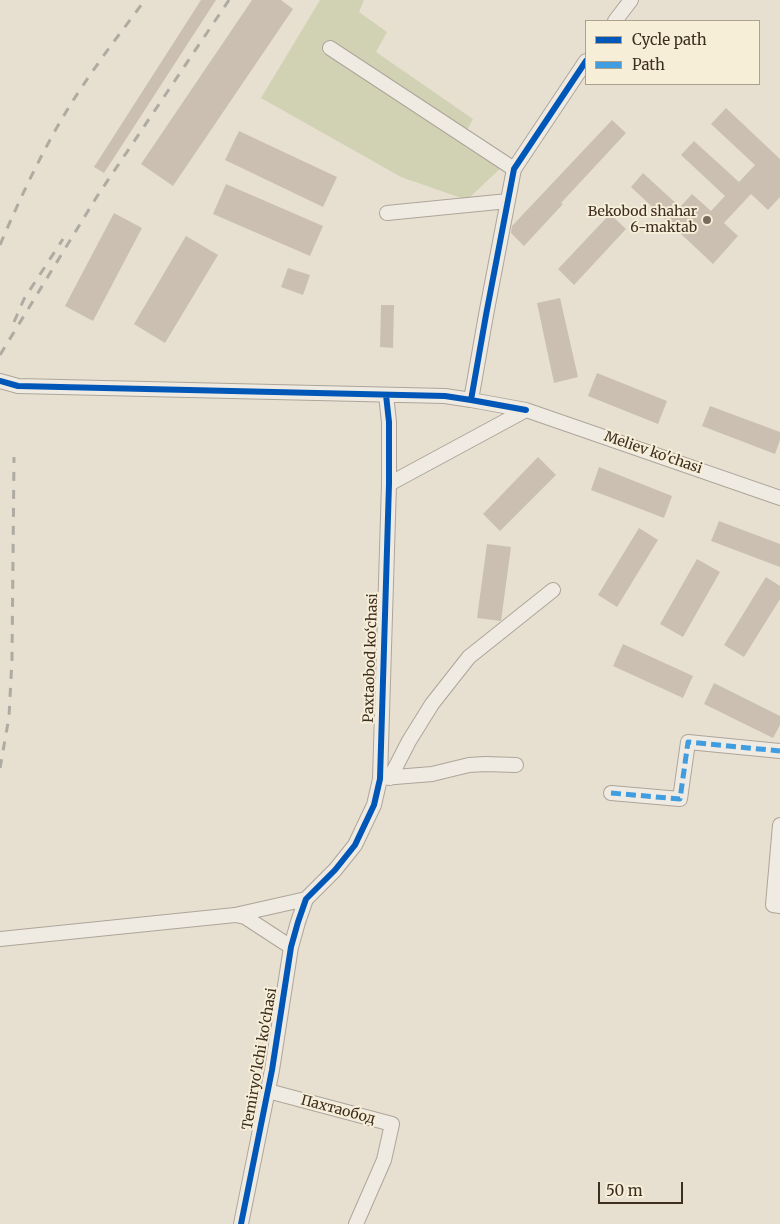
<!DOCTYPE html>
<meta charset="utf-8">
<style>
body{margin:0}
#map{position:relative;width:780px;height:1224px;overflow:hidden;background:#e7e0d1;font-family:Merriweather,serif}
canvas{display:block}
.legend{position:absolute;left:585px;top:20px;width:175px;height:65px;box-sizing:border-box;background:#f7eed8;border:1px solid #ada18e;margin:0;padding:6px 9px;list-style:none;font-size:15px;color:#3d2e20}
.legend li{display:flex;align-items:center;gap:10px;height:25px}
.legend b{width:25px;border:1px solid #ada18e}
.scale{position:absolute;left:598px;top:1182px;width:85px;height:22px;box-sizing:border-box;border:2px solid #3d2e20;border-top:0;padding-left:6px;font-size:15px;line-height:18px;white-space:nowrap;color:#3d2e20;-webkit-text-stroke:4px #f7eed8;paint-order:stroke}
</style>
<div id="map">
<canvas width="780" height="1224"></canvas>
<ul class="legend">
<li><b style="height:6px;background:#0057b8"></b>Cycle path</li>
<li><b style="height:6px;background:#3f9de0"></b>Path</li>
</ul>
<div class="scale">50 m</div>
</div>
<script>
const c = document.querySelector('canvas').getContext('2d');
c.lineJoin = 'round';
function fill(path, color) {
  c.fillStyle = color;
  c.fill(path, 'evenodd');
}
function trace(path, color, width, dash) {
  c.strokeStyle = color;
  c.lineWidth = width;
  c.lineCap = dash ? 'butt' : 'round';
  c.setLineDash(dash || []);
  c.stroke(path);
}
function drawText(font, color, halo, rows, align = 'center') {
  c.font = font + ' Merriweather,serif';
  c.lineWidth = 4;
  c.setLineDash([]);
  c.textBaseline = 'middle';
  c.strokeStyle = halo;
  c.fillStyle = color;
  for (const [text, x, y, turn = 0] of rows) {
    c.save();
    c.translate(x, y);
    c.rotate((+turn || 0) * Math.PI / 180);
    c.textAlign = isNaN(turn) ? turn : align;
    if (halo) c.strokeText(text, 0, 0);
    c.fillText(text, 0, 0);
    c.restore();
  }
}
fill(new Path2D(`
 M 320,0 L 364,0 L 359,12 L 387,32 L 376,52 L 473,119 L 464,136 L 507,162 L 467,200 L 401,177 L 261,98 Z`), '#d1d1b3');
fill(new Path2D(`
 M 201,0 L 216,0 L 104,173 L 94,167 Z
 M 252,0 L 281,0 L 293,9 L 173,186 L 141,164 Z
 M 726,108 L 780,159 L 780,197 L 768,210 L 751,194 L 724,223 L 738,236 L 713,264 L 631,187 L 643,173 L 680,207 L 692,194 L 711,211 L 725,196 L 681,155 L 694,141 L 739,182 L 755,165 L 711,124 Z
 M 612,120 L 626,133 L 561,203 L 563,204 L 524,246 L 511,233 L 512,226 Z
 M 239,131 L 337,177 L 323,207 L 225,160 Z
 M 226,184 L 323,226 L 310,256 L 213,214 Z
 M 114,213 L 142,228 L 93,321 L 65,306 Z
 M 610,214 L 626,229 L 574,285 L 558,269 Z
 M 186,236 L 218,255 L 165,343 L 134,324 Z
 M 288,268 L 310,275 L 303,295 L 281,287 Z
 M 560,298 L 578,377 L 554,383 L 537,303 Z
 M 381,305 L 394,305 L 393,348 L 380,347 Z
 M 597,373 L 667,401 L 658,424 L 588,396 Z
 M 710,406 L 780,432 L 780,440 L 775,454 L 702,426 Z
 M 538,457 L 556,475 L 500,531 L 483,514 Z
 M 599,467 L 672,496 L 664,518 L 591,490 Z
 M 719,521 L 780,544 L 780,567 L 711,541 Z
 M 639,528 L 658,540 L 617,607 L 598,595 Z
 M 487,544 L 511,547 L 501,621 L 477,618 Z
 M 697,559 L 720,572 L 683,637 L 660,624 Z
 M 766,577 L 780,586 L 780,599 L 744,657 L 724,645 Z
 M 623,644 L 693,676 L 683,698 L 613,666 Z
 M 714,683 L 780,716 L 780,725 L 773,738 L 704,704 Z`), '#cbbfb2');
const minor = new Path2D(`
 M 615,21 L 631,0
 M 330,48 L 514,169
 M 387,213 L 508,201
 M 0,381 L 18,386 L 445,396 L 471,400 L 526,410
 M 471,400 L 486,315 L 514,169 L 586,61
 M 389,484 L 526,410 L 780,498
 M 383,778 L 432,774 L 469,765 L 485,764 L 516,765
 M 390,778 L 409,741 L 432,704 L 469,657 L 553,590
 M 611,793 L 680,799 L 688,742 L 780,751
 M 780,825 L 773,905 L 780,906
 M 236,915 L 245,917 L 291,947
 M 0,939 L 235,915 L 306,899
 M 268,1091 L 392,1124 L 384,1160 L 356,1224
 M 241,1224 L 272,1070 L 291,947 L 298,922 L 306,899 L 335,870 L 355,845 L 374,805 L 380,779 L 389,484 L 389,422 L 386,395`);
trace(minor, '#ada599', 16);
trace(minor, '#efebe3', 14);
trace(new Path2D(`
 M 0,245 C 18,203 37,162 60,122 C 85,79 115,40 145,0
 M 14,322 L 24,299 L 63,239
 M 0,355 L 96,198 L 229,0
 M 0,768 L 9,717 L 12,659 L 14,457`), '#afaaa2', 3, [9, 9]);
trace(new Path2D(`
 M 611,793 L 680,799 L 688,742 L 780,751`), '#3f9de0', 5, [10, 5]);
trace(new Path2D(`
 M 0,381 L 18,386 L 445,396 L 471,400 L 526,410
 M 471,400 L 486,315 L 514,169 L 586,61
 M 241,1224 L 272,1070 L 291,947 L 298,922 L 306,899 L 335,870 L 355,845 L 374,805 L 380,779 L 389,484 L 389,422 L 386,395`), '#0057b8', 6);
for (const [x, y, r, color] of [
 [707,220,5,"#786c5e"]
]) {
  const dot = new Path2D();
  dot.arc(x, y, r, 0, 2 * Math.PI);
  c.fillStyle = color;
  c.fill(dot);
  trace(dot, '#f7eed8', 2);
}
drawText('14px', '#3d2e20', '#f7eed8', [
 ["Bekobod shahar",697,212],
 ["6-maktab",697,228]
], 'right');
drawText('14px', '#3d2e20', '#f7eed8', [
 ["Meliev ko'chasi",653,453,19],
 ["Paxtaobod ko‘chasi",371,658,-88],
 ["Temiryo'lchi ko'chasi",260,1059,-80],
 ["Пахтаобод",338,1110,15]
]);
</script>
